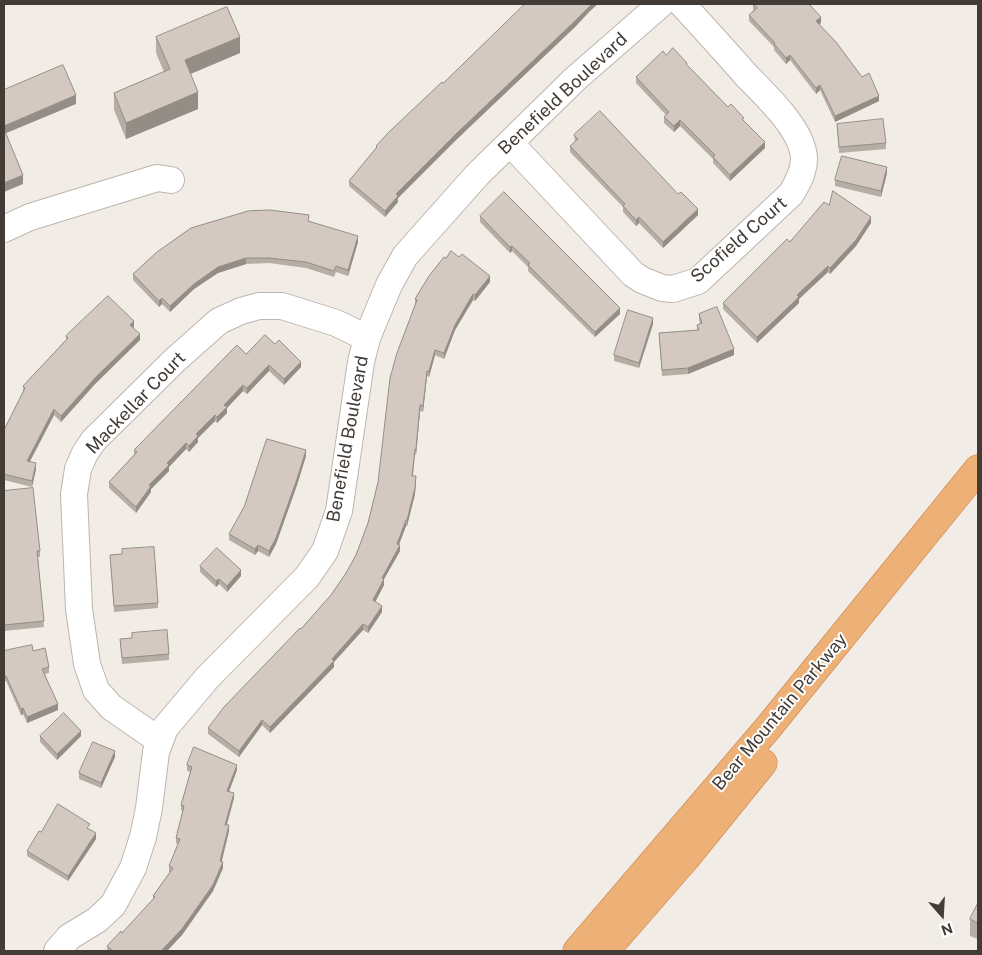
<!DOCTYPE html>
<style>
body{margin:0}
#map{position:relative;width:982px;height:955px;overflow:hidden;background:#f1ece6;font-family:"Public Sans",sans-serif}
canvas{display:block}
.frame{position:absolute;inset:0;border:5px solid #433c36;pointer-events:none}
.north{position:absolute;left:917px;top:890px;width:50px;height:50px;-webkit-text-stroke:4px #fff;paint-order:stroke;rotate:161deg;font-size:14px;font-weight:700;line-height:20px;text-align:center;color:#433c36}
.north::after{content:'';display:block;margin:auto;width:18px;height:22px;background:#433c36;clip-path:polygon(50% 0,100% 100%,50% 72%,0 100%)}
</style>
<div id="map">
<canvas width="982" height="955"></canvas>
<div class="frame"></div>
<div class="north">N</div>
</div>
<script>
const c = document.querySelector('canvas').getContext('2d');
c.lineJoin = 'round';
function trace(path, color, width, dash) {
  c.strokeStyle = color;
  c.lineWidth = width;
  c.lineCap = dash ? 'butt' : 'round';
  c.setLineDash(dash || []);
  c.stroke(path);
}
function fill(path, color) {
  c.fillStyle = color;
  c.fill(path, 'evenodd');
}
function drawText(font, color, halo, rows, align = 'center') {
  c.font = font + ' "Public Sans",sans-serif';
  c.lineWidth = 4;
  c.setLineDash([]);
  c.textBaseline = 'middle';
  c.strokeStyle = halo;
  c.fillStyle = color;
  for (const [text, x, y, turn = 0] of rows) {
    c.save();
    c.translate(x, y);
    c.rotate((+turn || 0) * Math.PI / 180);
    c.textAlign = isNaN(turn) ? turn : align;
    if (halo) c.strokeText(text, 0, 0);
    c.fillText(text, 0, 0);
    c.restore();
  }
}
const minor = new Path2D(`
 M 510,143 L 633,274 L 642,280 L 662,288 L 673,289 L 698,281 L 791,194 C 799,181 807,166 803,151 C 797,124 765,95 746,75 C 725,51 703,27 682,4
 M 4,229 L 30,217 L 157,178 L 171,180
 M 160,741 L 111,707 L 96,690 L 87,664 L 79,609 L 74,494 L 78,469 L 85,453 L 94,440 L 175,360 L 219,321 L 241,311 L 259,306 L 282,306 L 336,323 L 367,338
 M 57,951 L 69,937 L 97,920 L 113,905 L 133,868 L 143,837 L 149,808 L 156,752 L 165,728 L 208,677 L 307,577 L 325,551 L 339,511 L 361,362 L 367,338 L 389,285 L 405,256 L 477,175 L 575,79 L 661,4`);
const highway = new Path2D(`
 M 577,951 L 767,729 L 978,469
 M 605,951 L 686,858 L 763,763`);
trace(minor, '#beb5ad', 28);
trace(highway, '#ca8247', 29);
trace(minor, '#fff', 26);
trace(highway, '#edb076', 28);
fill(new Path2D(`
 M 753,4 L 821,23 L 819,24 L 879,101 L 835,122 L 820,90 L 816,94 L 790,60 L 786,64 L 774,50 L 774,47 L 749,21 L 749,15 L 754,10 L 753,9 Z
 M 589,12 L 575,27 L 457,139 L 398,198 L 398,202 L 385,217 L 349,186 L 349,181 L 376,148 L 376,146 L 443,83 Z
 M 156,37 L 240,53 L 191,74 L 198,109 L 126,139 L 114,110 L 114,93 L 164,72 L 156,53 Z
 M 666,55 L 687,65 L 728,107 L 744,121 L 765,148 L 730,181 L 713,163 L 713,159 L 680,126 L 674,132 L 664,123 L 664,117 L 666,115 L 636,83 L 636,77 Z
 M 837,124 L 886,143 L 886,149 L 839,153 Z
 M 574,135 L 698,215 L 663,248 L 639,223 L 636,226 L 623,212 L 623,207 L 570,152 L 570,146 L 575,142 Z
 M 887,173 L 881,197 L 835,186 L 835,180 Z
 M 829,205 L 871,223 L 856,246 L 830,274 L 828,272 L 799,299 L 799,303 L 757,343 L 723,309 L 723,303 Z
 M 480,216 L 620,314 L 595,337 L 528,271 L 528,267 L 512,251 L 510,253 L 480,222 Z
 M 309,221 L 358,242 L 348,276 L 336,272 L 334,277 L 306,268 L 269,263 L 246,264 L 218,273 L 194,289 L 170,312 L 162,304 L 159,307 L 133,280 L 133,274 Z
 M 490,282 L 475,301 L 473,300 L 455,330 L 444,359 L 435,355 L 429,377 L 427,376 L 423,412 L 420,411 L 416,455 L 415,454 L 413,476 L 416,482 L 415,494 L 407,526 L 406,526 L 399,544 L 400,551 L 384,579 L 384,585 L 375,602 L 382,612 L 368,633 L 363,630 L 334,662 L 334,667 L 270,733 L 262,725 L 239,757 L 208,734 L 208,728 L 301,629 L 331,595 L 346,573 L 356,555 L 368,523 L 378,482 L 415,305 L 415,299 Z
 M 699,314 L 734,355 L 688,374 L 662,376 L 659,333 L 697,330 L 697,325 L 700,324 L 699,320 Z
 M 653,324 L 639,368 L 614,361 L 614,355 Z
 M 134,327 L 133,328 L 140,340 L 96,383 L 61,422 L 54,415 L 30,461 L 36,469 L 32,487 L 4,480 L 4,430 L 23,392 L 23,386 L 66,340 L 66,336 Z
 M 275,344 L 301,367 L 284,385 L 269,371 L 247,394 L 243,391 L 227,408 L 227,413 L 217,423 L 215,421 L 198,438 L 198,442 L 189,452 L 186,449 L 169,467 L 169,471 L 151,489 L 151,492 L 136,513 L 109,488 L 109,482 L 134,455 L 134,450 L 246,354 Z
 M 306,456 L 297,485 L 276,544 L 269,557 L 258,551 L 255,555 L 229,540 L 229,534 Z
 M 4,491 L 40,551 L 40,557 L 38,557 L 44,627 L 4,631 Z
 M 122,549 L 158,603 L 158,608 L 114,612 L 110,555 L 122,554 Z
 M 200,566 L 241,576 L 227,592 L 219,584 L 216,587 L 200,572 Z
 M 120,639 L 169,654 L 169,660 L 122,664 Z
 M 4,651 L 33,651 L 49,667 L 49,673 L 45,674 L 58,710 L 27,723 L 23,714 L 21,715 L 6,681 L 4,682 Z
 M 40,736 L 81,736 L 57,760 L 40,742 Z
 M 115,757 L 101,788 L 79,779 L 79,773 Z
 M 187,765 L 237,770 L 229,791 L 234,798 L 227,825 L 229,831 L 222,861 L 223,868 L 213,891 L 182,935 L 167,951 L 107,951 L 107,946 L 122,933 L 153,900 L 153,896 L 170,872 L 169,872 L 169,866 L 178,844 L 176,843 L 176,838 L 183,811 L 181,810 L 181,805 L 190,772 L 187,771 Z
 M 90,829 L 96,839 L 68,881 L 27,856 L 27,851 L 41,832 Z
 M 978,903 L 978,939 L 970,936 L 970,919 Z`), '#b6ada5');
fill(new Path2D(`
 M 592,4 L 598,4 L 589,12 L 575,27 L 457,139 L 398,198 L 398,202 L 385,217 L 385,211 L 396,194 L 457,133 Z
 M 821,17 L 821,23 L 816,27 L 816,21 Z
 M 240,37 L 240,53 L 185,76 L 185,60 Z
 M 790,55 L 790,60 L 786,64 L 786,58 Z
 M 820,85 L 820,90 L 816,94 L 816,88 Z
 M 198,92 L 198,109 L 126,139 L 126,123 Z
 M 76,95 L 76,104 L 4,134 L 4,126 Z
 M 879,96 L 879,101 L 835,122 L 835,116 Z
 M 680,120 L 680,126 L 674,132 L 674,126 Z
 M 765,142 L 765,148 L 730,181 L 730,175 Z
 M 887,167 L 887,173 L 881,197 L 881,191 Z
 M 23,175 L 23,184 L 4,192 L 4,183 Z
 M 698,209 L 698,215 L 663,248 L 663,242 Z
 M 639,217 L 639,223 L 636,226 L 636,220 Z
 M 871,217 L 871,223 L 856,246 L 830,274 L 830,268 Z
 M 358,236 L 358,242 L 348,276 L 348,270 Z
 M 512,246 L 512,251 L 510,253 L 510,247 Z
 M 246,258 L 246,264 L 218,273 L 194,289 L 170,312 L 170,306 L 194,284 L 218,267 Z
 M 828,266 L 828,272 L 799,299 L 799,303 L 757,343 L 757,337 L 797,295 Z
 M 490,276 L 490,282 L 475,301 L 475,295 Z
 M 473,294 L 473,300 L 455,330 L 444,359 L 444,353 L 455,325 Z
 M 162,298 L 162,304 L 159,307 L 159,301 Z
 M 620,308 L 620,314 L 595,337 L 595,332 Z
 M 653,318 L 653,324 L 639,368 L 639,363 Z
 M 134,321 L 134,327 L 130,331 L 130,325 Z
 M 140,334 L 140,340 L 96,383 L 61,422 L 61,416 L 96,377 Z
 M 734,349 L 734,355 L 688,374 L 688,368 Z
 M 435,350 L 435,355 L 429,377 L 429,371 Z
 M 301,362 L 301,367 L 284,385 L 284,379 Z
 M 269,365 L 269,371 L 247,394 L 247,388 Z
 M 427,371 L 427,376 L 423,412 L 423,406 Z
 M 243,385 L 243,391 L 227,408 L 227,413 L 217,423 L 217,417 L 224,405 Z
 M 420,405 L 420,411 L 416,455 L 416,449 Z
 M 54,409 L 54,415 L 27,467 L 27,461 Z
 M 215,415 L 215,421 L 198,438 L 198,442 L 189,452 L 189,446 L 196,434 Z
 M 186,443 L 186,449 L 169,467 L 169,471 L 151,489 L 151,492 L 136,513 L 136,507 L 149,485 L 167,463 Z
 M 306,450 L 306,456 L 297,485 L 276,544 L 269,557 L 269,551 Z
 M 36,463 L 36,469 L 32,487 L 32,481 Z
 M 416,476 L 415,494 L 407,526 L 407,520 Z
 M 406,520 L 406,526 L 397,550 L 397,544 Z
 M 258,545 L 258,551 L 255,555 L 255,549 Z
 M 400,545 L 400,551 L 384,579 L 384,585 L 373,606 L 373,600 L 382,578 Z
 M 241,570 L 241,576 L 227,592 L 227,586 Z
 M 219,579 L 219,584 L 216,587 L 216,581 Z
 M 382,606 L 382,612 L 368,633 L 368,627 Z
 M 363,624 L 363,630 L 334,662 L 334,667 L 270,733 L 270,727 Z
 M 58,704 L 58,710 L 27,723 L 27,717 Z
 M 23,708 L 23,714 L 21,715 L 21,709 Z
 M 262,720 L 262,725 L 239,757 L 239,751 Z
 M 81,731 L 81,736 L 57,760 L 57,754 Z
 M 115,751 L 115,757 L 101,788 L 101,783 Z
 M 237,765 L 237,770 L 227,797 L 227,791 Z
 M 234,793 L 234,798 L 225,830 L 225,825 Z
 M 229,825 L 229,831 L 220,867 L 220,861 Z
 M 96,833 L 96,839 L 68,881 L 68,876 Z
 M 223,862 L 223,868 L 213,891 L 182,935 L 167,951 L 161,951 Z`), '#948d86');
const building = new Path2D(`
 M 525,4 L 592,4 L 575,21 L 457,133 L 396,194 L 398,196 L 385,211 L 349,181 L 377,147 L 376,146 L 390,131 L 442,82 L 443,83 Z
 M 753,4 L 803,4 L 804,5 L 805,4 L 809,4 L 821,17 L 816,21 L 836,42 L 862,77 L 869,73 L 879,96 L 835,116 L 820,85 L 816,88 L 790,55 L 786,58 L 774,44 L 775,43 L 749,15 L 757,8 Z
 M 227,7 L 240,37 L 185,60 L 198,92 L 126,123 L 114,93 L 170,69 L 156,37 Z
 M 673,48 L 687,63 L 686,64 L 728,107 L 731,104 L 744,118 L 742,119 L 765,142 L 730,175 L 713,157 L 715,155 L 680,120 L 674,126 L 664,117 L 669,112 L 636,77 L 663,51 L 666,55 Z
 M 63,65 L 76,95 L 4,126 L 4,90 Z
 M 600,111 L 678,194 L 681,192 L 698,209 L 663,242 L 639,217 L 636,220 L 623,206 L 625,204 L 570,146 L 578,139 L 574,135 Z
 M 883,119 L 886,143 L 839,147 L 837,124 Z
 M 4,129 L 23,175 L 4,183 Z
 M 842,156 L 887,167 L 881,191 L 835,180 Z
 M 833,191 L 871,217 L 856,240 L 830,268 L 828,266 L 797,295 L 799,297 L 757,337 L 723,303 L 787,239 L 790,242 L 824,202 L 829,205 Z
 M 504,192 L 620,308 L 595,332 L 528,265 L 530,263 L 512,246 L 510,247 L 480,216 Z
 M 270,210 L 309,215 L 308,221 L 358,236 L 348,270 L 336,266 L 334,271 L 306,262 L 269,258 L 246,258 L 218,267 L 194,284 L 170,306 L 162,298 L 159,301 L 133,274 L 157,252 L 191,228 L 248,211 Z
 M 451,251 L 459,257 L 462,254 L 490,276 L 475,295 L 473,294 L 455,325 L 444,353 L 435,350 L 429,371 L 427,371 L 423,406 L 420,405 L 416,449 L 415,449 L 412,476 L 416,476 L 415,488 L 407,520 L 406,520 L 397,544 L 400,545 L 382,578 L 384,579 L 373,600 L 382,606 L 368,627 L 363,624 L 332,659 L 334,661 L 270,727 L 262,720 L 239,751 L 208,728 L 224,707 L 300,628 L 301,629 L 331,595 L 346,573 L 356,555 L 368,523 L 378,482 L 390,378 L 397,353 L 417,300 L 415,299 L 429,276 L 444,257 L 446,258 Z
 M 108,296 L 134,321 L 130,325 L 140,334 L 96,377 L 61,416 L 54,409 L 27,461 L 36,463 L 32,481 L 4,474 L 4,430 L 25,388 L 23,386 L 68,338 L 66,336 Z
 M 717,307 L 734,349 L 688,368 L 662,370 L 659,333 L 699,330 L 697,325 L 702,323 L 699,314 Z
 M 628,310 L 653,318 L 639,363 L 614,355 Z
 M 265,335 L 275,344 L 279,340 L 301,362 L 284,379 L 269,365 L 247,388 L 243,385 L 224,405 L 227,407 L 217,417 L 215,415 L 196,434 L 198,436 L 189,446 L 186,443 L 167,463 L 169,465 L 149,485 L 151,486 L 136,507 L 109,482 L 137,452 L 134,450 L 237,345 L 246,354 Z
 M 267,439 L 306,450 L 297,479 L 276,538 L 269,551 L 258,545 L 255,549 L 229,534 L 244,507 Z
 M 33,488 L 40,551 L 37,551 L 44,621 L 4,625 L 4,491 Z
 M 154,547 L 158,603 L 114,606 L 110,555 L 122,554 L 122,549 Z
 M 217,548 L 241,570 L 227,586 L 219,579 L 216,581 L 200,566 Z
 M 167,630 L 169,654 L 122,658 L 120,639 L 132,638 L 132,633 Z
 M 32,645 L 33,651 L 45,648 L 49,667 L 42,669 L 58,704 L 27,717 L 23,708 L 21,709 L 6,676 L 4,676 L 4,651 Z
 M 64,713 L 81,731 L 57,754 L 40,736 Z
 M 93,742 L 115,751 L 101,783 L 79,773 Z
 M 194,747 L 237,765 L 227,791 L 234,793 L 225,825 L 229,825 L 220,861 L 223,862 L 213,885 L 182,929 L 161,951 L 113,951 L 107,946 L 121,931 L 122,933 L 155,897 L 153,896 L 173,868 L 169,866 L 180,839 L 176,838 L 184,806 L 181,805 L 192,767 L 187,765 Z
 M 58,804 L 90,824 L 87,828 L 96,833 L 68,876 L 27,851 L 39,831 L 41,832 Z
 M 978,903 L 978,923 L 970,919 Z`);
fill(building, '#d4c9c0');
trace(building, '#948d86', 1);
drawText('18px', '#433c36', '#fff', [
 ["Benefield Boulevard",563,94,-43],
 ["Scofield Court",739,240,-41],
 ["Mackellar Court",136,403,-46],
 ["Benefield Boulevard",348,439,-80],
 ["Bear Mountain Parkway",780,712,-50]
]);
</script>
